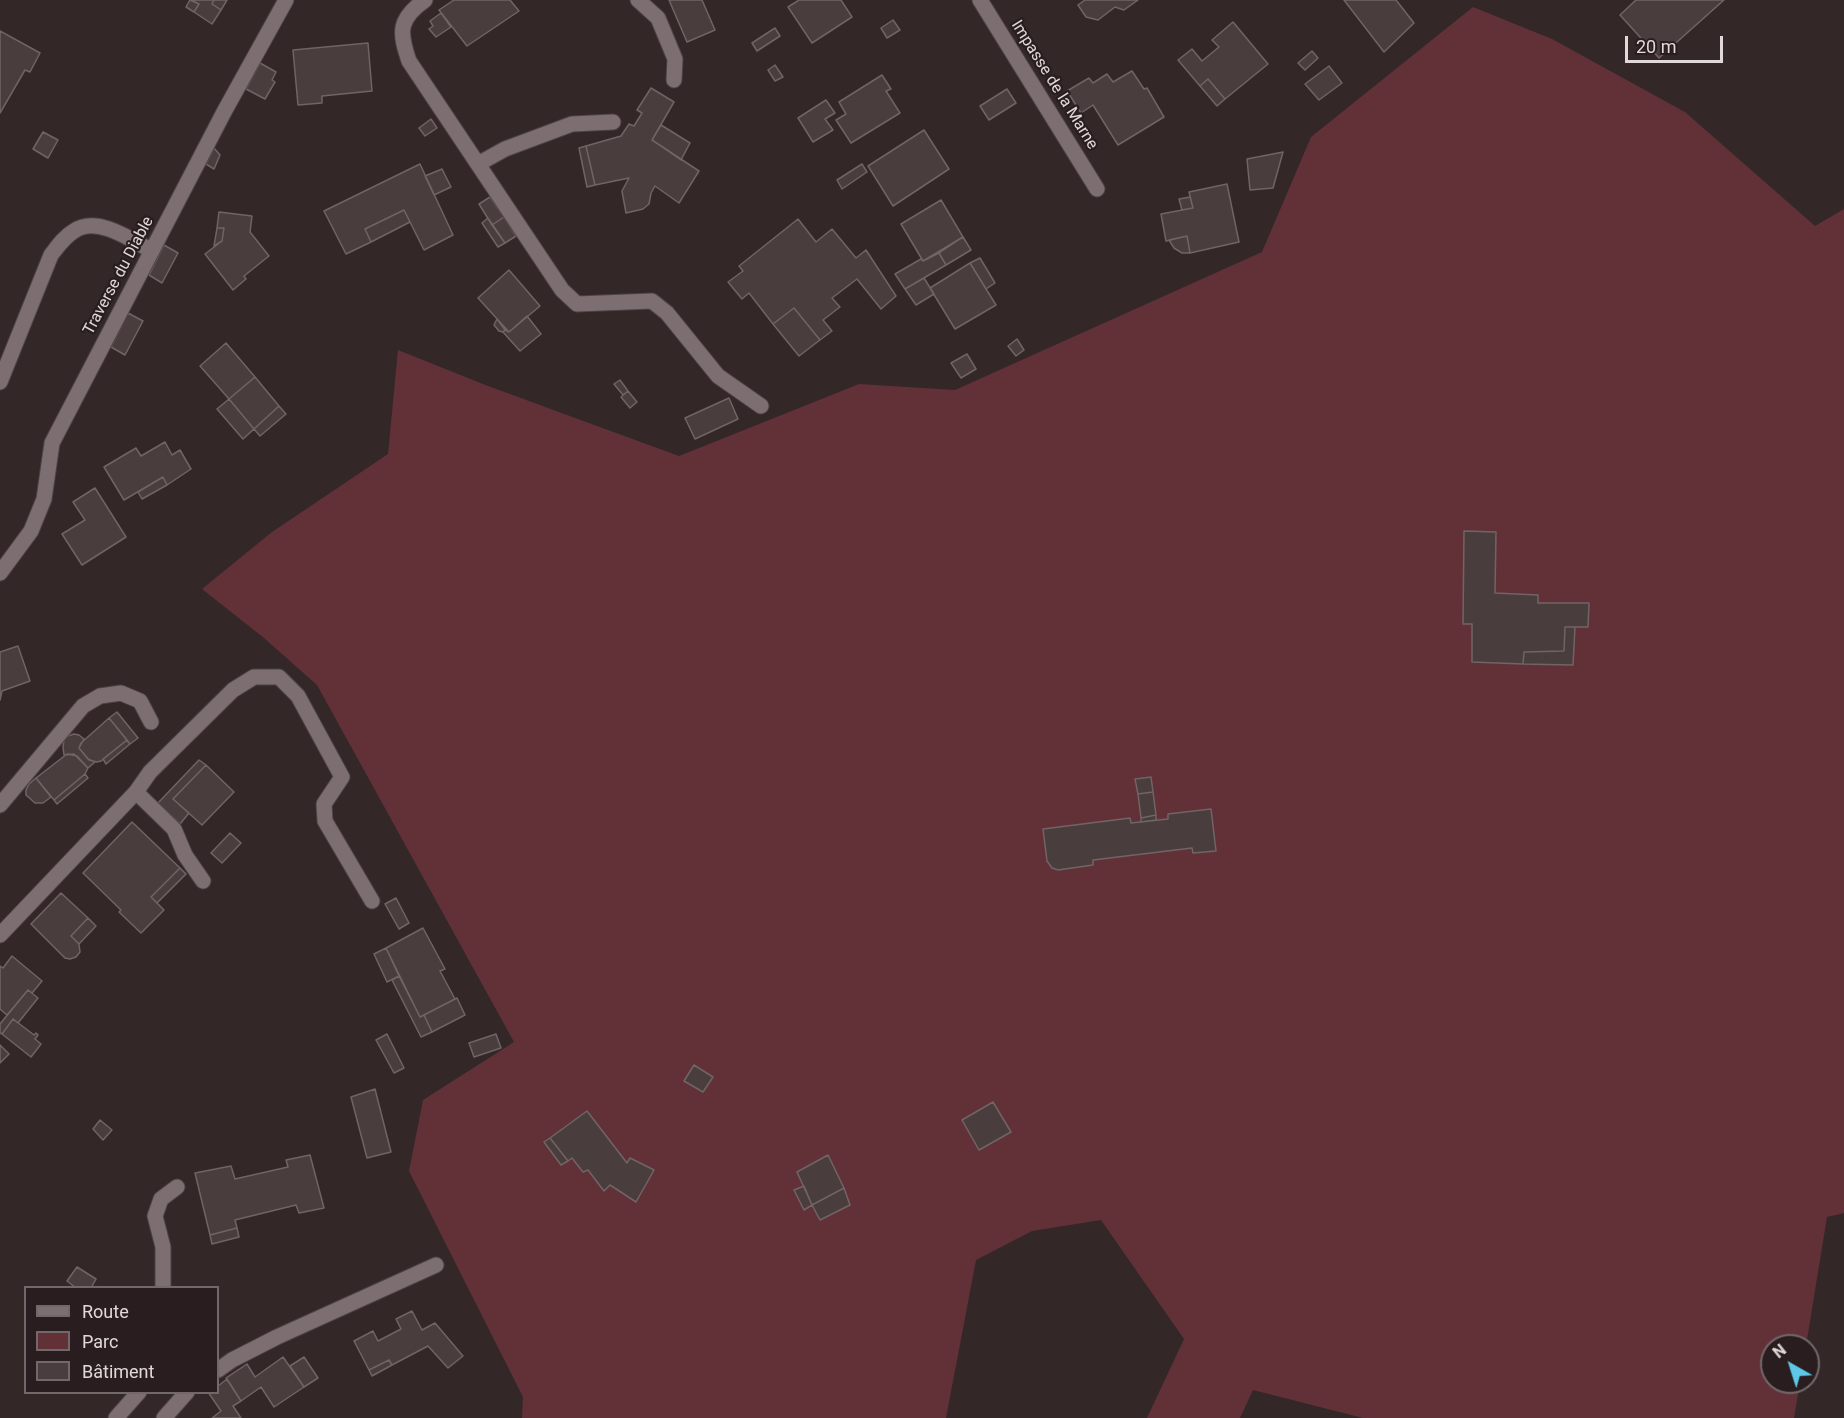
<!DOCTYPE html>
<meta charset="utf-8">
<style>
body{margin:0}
#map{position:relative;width:1844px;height:1418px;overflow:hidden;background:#332728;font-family:Roboto,sans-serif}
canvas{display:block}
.legend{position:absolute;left:24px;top:1286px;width:195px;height:108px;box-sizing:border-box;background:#291d1f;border:2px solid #726869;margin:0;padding:8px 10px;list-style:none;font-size:18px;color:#e0d8d9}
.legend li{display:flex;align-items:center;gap:12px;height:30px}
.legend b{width:30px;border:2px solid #726869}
.north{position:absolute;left:1760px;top:1334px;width:60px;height:60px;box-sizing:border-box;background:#291d1f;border:2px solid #726869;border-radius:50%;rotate:321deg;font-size:16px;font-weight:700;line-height:24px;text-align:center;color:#e0d8d9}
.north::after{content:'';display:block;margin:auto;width:21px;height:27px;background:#5dc7e8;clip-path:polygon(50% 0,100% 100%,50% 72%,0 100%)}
.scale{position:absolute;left:1625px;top:36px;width:98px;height:27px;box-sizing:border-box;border:3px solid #e0d8d9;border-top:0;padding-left:8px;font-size:18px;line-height:21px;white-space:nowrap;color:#e0d8d9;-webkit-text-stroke:4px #291d1f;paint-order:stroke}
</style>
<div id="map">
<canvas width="1844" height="1418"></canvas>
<ul class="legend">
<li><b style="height:8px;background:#7d6f71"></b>Route</li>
<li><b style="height:16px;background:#623138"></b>Parc</li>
<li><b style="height:16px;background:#493d3e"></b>Bâtiment</li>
</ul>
<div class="north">N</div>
<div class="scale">20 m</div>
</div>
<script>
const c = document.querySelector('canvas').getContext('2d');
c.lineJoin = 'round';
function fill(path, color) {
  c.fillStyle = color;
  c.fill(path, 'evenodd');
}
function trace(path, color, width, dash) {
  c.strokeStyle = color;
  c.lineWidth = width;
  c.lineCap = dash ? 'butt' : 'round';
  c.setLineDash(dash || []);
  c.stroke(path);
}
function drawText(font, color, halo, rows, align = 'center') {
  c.font = font + ' Roboto,sans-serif';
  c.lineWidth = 4.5;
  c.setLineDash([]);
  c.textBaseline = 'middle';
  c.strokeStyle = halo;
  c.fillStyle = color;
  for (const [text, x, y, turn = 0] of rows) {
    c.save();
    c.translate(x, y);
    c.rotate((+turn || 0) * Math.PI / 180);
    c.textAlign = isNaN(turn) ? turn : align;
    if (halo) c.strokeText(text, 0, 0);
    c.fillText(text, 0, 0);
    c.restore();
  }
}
fill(new Path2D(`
 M 1473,7 L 1552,39 L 1685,112 L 1815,226 L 1844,209 L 1844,1213 L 1827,1217 L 1806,1346 L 1772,1346 L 1772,1382 L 1800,1382 L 1794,1418 L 1363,1418 L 1253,1390 L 1240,1418 L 1147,1418 L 1184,1339 L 1101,1220 L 1032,1231 L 976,1260 L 946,1418 L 522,1418 L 523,1397 L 409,1171 L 423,1100 L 514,1042 L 317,685 L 264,638 L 202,589 L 272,532 L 388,454 L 398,350 L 488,386 L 679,456 L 859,384 L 955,390 L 1262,252 L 1311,137 Z`), '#623138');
const building = new Path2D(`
 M 190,0 L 199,4 L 194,12 L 186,7 Z
 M 191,0 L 214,0 L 212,4 L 221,10 L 212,24 L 194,12 L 199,4 Z
 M 214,0 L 227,0 L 221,10 L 212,4 Z
 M 454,0 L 510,0 L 519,11 L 467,46 L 439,10 Z
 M 669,0 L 702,0 L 715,30 L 687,42 Z
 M 799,0 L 841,0 L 852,17 L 812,43 L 788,7 Z
 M 1085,0 L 1138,0 L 1124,10 L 1115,7 L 1098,20 L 1086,17 L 1078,5 Z
 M 1344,0 L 1396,0 L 1414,23 L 1384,52 Z
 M 1636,0 L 1724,0 L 1659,58 L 1620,15 Z
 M 441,13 L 451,27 L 436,37 L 429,29 L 433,26 L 430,21 Z
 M 893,20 L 900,30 L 887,38 L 881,28 Z
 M 1233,22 L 1268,64 L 1225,99 L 1208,79 L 1200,86 L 1178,60 L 1192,49 L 1202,61 L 1219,47 L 1212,40 Z
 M 775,28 L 780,36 L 757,51 L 752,43 Z
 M 0,31 L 40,53 L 30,72 L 25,70 L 0,113 Z
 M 368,43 L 372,91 L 322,96 L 322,103 L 298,105 L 293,50 Z
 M 1312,51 L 1318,58 L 1305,70 L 1298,63 Z
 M 260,63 L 276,72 L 272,80 L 275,82 L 265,99 L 246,89 Z
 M 775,65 L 783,77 L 775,81 L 768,70 Z
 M 1329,66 L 1342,83 L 1319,100 L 1305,84 Z
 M 1132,71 L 1144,89 L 1147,88 L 1164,117 L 1118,145 L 1093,105 L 1081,113 L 1067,91 L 1089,78 L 1093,83 L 1107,74 L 1113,82 Z
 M 882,75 L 891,89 L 886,91 L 900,113 L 851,143 L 836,120 L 846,114 L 839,102 Z
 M 1208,79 L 1225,99 L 1217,106 L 1200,86 Z
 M 651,88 L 674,102 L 652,140 L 699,171 L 679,203 L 655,186 L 651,193 L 649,204 L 643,209 L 626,213 L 622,191 L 629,178 L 595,185 L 586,146 L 621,136 L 629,124 L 634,126 L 642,113 L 637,110 Z
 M 1007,89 L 1016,103 L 989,120 L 980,106 Z
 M 826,100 L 835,113 L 825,119 L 833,130 L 813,142 L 798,118 Z
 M 431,119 L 437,128 L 425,136 L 419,128 Z
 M 661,125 L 690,143 L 681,160 L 652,140 Z
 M 924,130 L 949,169 L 893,206 L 868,166 Z
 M 43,132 L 58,140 L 48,158 L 33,149 Z
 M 586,146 L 595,185 L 587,187 L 579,148 Z
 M 214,148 L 220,155 L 214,169 L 206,164 Z
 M 1283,152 L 1273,188 L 1250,190 L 1247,159 Z
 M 420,164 L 453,235 L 424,250 L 404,210 L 365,229 L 371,242 L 346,254 L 324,211 Z
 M 862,164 L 867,172 L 842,189 L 837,180 Z
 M 442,169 L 451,187 L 434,195 L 425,176 Z
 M 1227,184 L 1239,242 L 1190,253 L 1187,236 L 1166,241 L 1161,214 L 1193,208 L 1189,192 Z
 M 490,197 L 504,217 L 492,225 L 479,204 Z
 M 1190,197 L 1193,208 L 1182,210 L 1179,199 Z
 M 941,200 L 963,237 L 923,261 L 901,224 Z
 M 404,210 L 410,222 L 371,242 L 365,229 Z
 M 219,212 L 252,216 L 250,232 L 269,256 L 244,276 L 246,279 L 233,290 L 205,254 L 222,241 L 224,228 L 217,228 Z
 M 504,217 L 516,236 L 505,243 L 492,225 Z
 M 488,218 L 505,243 L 498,247 L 482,223 Z
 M 798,219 L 816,242 L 832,229 L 856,258 L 866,250 L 896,296 L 881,309 L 857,279 L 832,298 L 840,307 L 823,320 L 832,331 L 820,340 L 794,308 L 773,324 L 749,293 L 742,299 L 728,282 L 743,271 L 739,266 Z
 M 217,228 L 224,228 L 222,241 L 214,246 Z
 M 1187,236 L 1190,253 L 1182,253 L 1174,248 L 1169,240 Z
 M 963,237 L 971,250 L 946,265 L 939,253 Z
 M 164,245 L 178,253 L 162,283 L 149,275 Z
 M 939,253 L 946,265 L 905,289 L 895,274 L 921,259 L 923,261 Z
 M 980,258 L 995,283 L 986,289 L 970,263 Z
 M 970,263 L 996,305 L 955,329 L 930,288 Z
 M 509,270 L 540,306 L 509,332 L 478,298 Z
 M 924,278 L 934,294 L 916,305 L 905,289 Z
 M 794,308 L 820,340 L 799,356 L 773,324 Z
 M 128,313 L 143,321 L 125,355 L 111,347 Z
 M 527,316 L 541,334 L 520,351 L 503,332 L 505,330 L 509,332 Z
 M 497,319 L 505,330 L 503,332 L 499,331 L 494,325 Z
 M 1017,339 L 1024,350 L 1016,356 L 1008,346 Z
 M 226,343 L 255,377 L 229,399 L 200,366 Z
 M 967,354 L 976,369 L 961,378 L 951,363 Z
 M 255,377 L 279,406 L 254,429 L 229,399 Z
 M 620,380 L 628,391 L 623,395 L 614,384 Z
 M 628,391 L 637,402 L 630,408 L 621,397 Z
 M 729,398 L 738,419 L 695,439 L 685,418 Z
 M 229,399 L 254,429 L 243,439 L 217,409 Z
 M 279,406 L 286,414 L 260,436 L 254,429 Z
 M 165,442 L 172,455 L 180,450 L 191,469 L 167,485 L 163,477 L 124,500 L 104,467 L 136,448 L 141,456 Z
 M 163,477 L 167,485 L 142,499 L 138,492 Z
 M 95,488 L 126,537 L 82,565 L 62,534 L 85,520 L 73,502 Z
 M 1464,531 L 1496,532 L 1495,593 L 1538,595 L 1538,603 L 1589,603 L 1588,627 L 1565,627 L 1564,651 L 1524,652 L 1523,664 L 1472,662 L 1472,624 L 1463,624 Z
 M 1565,627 L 1575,627 L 1573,665 L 1523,664 L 1524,652 L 1564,651 Z
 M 18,646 L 30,681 L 2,691 L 0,700 L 0,652 Z
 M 117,712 L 138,738 L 130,744 L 109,718 Z
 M 109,718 L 127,740 L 101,761 L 97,762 L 89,760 L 79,748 L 81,743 Z
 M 74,734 L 79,735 L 84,739 L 79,748 L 88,759 L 95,762 L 88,768 L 74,754 L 64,755 L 63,747 L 64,740 L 68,736 Z
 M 127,740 L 130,744 L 106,764 L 103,759 Z
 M 67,754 L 77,756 L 88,768 L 85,774 L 54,800 L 36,778 Z
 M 199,760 L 206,765 L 173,799 L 189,813 L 180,824 L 158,803 Z
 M 206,765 L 234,792 L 202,825 L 173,799 Z
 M 85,774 L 88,778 L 57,804 L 54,800 Z
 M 1151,777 L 1153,792 L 1138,794 L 1135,779 Z
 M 36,778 L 51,797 L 43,803 L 35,803 L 26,795 L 26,790 L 29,784 Z
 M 1153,792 L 1156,815 L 1141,818 L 1138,794 Z
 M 1211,809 L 1216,851 L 1193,853 L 1192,848 L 1093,860 L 1093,865 L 1058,870 L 1052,868 L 1047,861 L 1043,829 L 1130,818 L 1131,823 L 1168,819 L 1168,814 Z
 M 1156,815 L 1156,820 L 1141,822 L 1141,818 Z
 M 132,822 L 180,868 L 151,897 L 164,910 L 141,933 L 119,912 L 121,910 L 83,873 Z
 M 230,833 L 241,843 L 222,863 L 211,853 Z
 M 180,868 L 186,874 L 157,903 L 151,897 Z
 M 61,893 L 88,918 L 71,936 L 79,944 L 80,952 L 76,957 L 70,959 L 65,958 L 31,924 Z
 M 396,898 L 409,923 L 399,929 L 385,904 Z
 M 88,918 L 96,926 L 79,944 L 71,936 Z
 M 423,928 L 445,969 L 440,971 L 455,999 L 420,1017 L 386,948 Z
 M 386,948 L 399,976 L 387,982 L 374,954 Z
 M 12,956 L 42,981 L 32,993 L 28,990 L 7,1015 L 0,1009 L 0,966 L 3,968 Z
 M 399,976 L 420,1017 L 424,1015 L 432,1032 L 421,1037 L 392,980 Z
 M 28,990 L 38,998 L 18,1023 L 13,1019 L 2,1034 L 0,1033 L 0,1024 Z
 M 457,998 L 465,1015 L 432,1032 L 424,1015 Z
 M 13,1019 L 34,1035 L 36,1033 L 38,1035 L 35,1039 L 41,1044 L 31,1057 L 2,1034 Z
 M 387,1034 L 404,1068 L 394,1073 L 376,1040 Z
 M 496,1034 L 501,1048 L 474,1057 L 469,1043 Z
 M 0,1045 L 9,1054 L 0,1063 Z
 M 694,1065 L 713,1077 L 703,1092 L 684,1081 Z
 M 375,1089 L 391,1152 L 367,1158 L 351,1097 Z
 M 993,1102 L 1011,1132 L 979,1150 L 962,1120 Z
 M 587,1111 L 627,1163 L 630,1158 L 654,1170 L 636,1202 L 610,1185 L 604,1191 L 588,1170 L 583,1172 L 572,1158 L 568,1161 L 550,1138 Z
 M 100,1120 L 112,1130 L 103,1140 L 93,1129 Z
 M 550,1138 L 568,1161 L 561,1165 L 544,1142 Z
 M 310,1155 L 324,1208 L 299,1213 L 296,1205 L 235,1220 L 237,1228 L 210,1235 L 195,1173 L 231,1166 L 235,1179 L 288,1167 L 286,1160 Z
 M 828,1155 L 844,1188 L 812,1205 L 797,1172 Z
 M 804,1186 L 812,1205 L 804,1210 L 794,1190 Z
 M 844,1188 L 850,1205 L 820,1220 L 812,1205 Z
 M 237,1228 L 239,1237 L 212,1244 L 210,1235 Z
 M 77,1267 L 96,1279 L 91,1288 L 76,1288 L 67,1281 Z
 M 412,1311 L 422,1330 L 435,1323 L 463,1356 L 448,1368 L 428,1346 L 392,1365 L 389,1360 L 369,1370 L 354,1341 L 373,1331 L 378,1341 L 401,1329 L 396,1319 Z
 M 283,1357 L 304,1387 L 274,1407 L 261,1387 L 241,1401 L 226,1378 L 247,1364 L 255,1377 Z
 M 304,1357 L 318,1378 L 304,1387 L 290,1366 Z
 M 389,1360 L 392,1365 L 372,1376 L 369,1370 Z
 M 227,1379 L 241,1401 L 233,1406 L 241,1418 L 212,1418 L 221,1411 L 208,1392 L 218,1392 L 218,1386 Z`);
fill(building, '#493d3e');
trace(building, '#716465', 1.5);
const service = new Path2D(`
 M 425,0 C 398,19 399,32 409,61 L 562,290 L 577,304 L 652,301 L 667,313 L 718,376 L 761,406
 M 638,0 L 658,18 L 675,59 L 674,80
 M 478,164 L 505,149 L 572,124 L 613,122
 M 0,382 L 51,255 C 58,246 64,237 74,231 C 97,215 132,240 152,251
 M 136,792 L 174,829 L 185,855 L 203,881
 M 0,805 L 83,706 L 100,696 L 121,693 L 140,701 L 151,722
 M 0,935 L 136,792 L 150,772 L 233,690 L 254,677 L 279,677 L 298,696 L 342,777 L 324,804 L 325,821 L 372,901
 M 163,1288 L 163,1247 L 155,1216 L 161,1199 L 177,1187
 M 218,1370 L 232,1360 L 277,1337 L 436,1265
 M 116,1418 L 139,1392
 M 164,1418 L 187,1392`);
const minor = new Path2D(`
 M 980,0 L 1097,189
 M 0,573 L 31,531 L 44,499 L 52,443 L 224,112 L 286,0`);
trace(service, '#4d4445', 17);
trace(minor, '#4d4445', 17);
trace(service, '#7d6f71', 15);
trace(minor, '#7d6f71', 15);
drawText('16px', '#e0d8d9', '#291d1f', [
 ["Impasse de la Marne",1054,85,58],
 ["Traverse du Diable",119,276,-62]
]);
</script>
